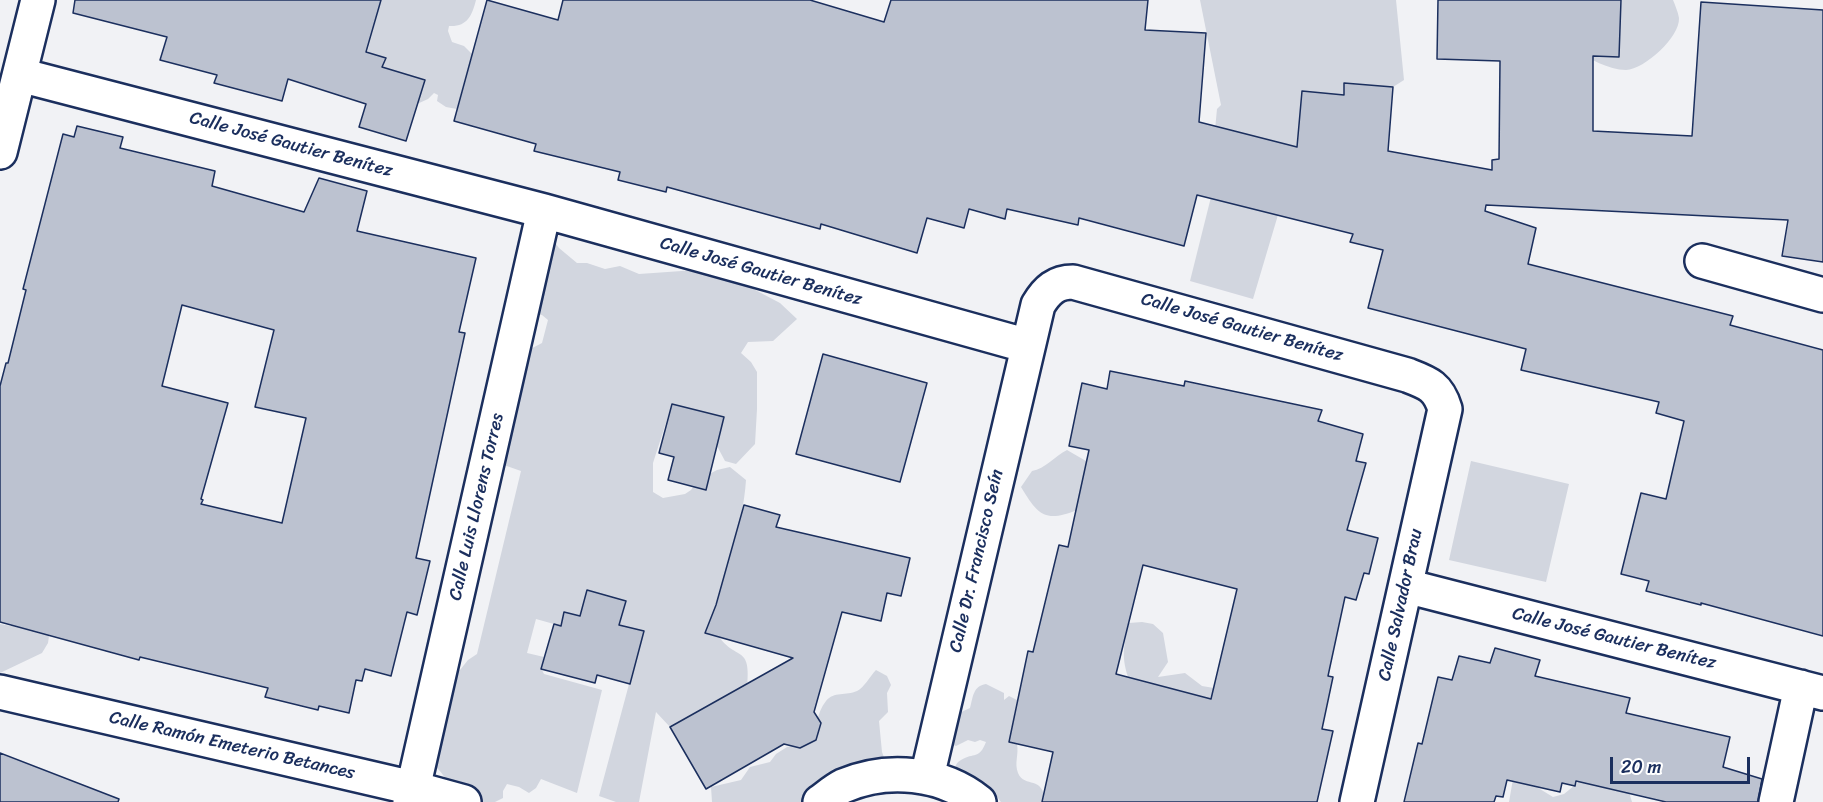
<!DOCTYPE html>
<meta charset="utf-8">
<style>
body{margin:0}
#map{position:relative;width:1823px;height:802px;overflow:hidden;background:#f1f2f5;font-family:Sriracha,sans-serif}
canvas{display:block}
.scale{position:absolute;left:1610px;top:757px;width:140px;height:27px;box-sizing:border-box;border:3px solid #1b2f5e;border-top:0;padding-left:8px;font-size:18px;line-height:21px;white-space:nowrap;color:#1b2f5e;-webkit-text-stroke:4px #fff;paint-order:stroke}
</style>
<div id="map">
<canvas width="1823" height="802"></canvas>
<div class="scale">20 m</div>
</div>
<script>
const c = document.querySelector('canvas').getContext('2d');
c.lineJoin = 'round';
function fill(path, color) {
  c.fillStyle = color;
  c.fill(path, 'evenodd');
}
function trace(path, color, width, dash) {
  c.strokeStyle = color;
  c.lineWidth = width;
  c.lineCap = dash ? 'butt' : 'round';
  c.setLineDash(dash || []);
  c.stroke(path);
}
function drawText(font, color, halo, rows, align = 'center') {
  c.font = font + ' Sriracha,sans-serif';
  c.lineWidth = 6;
  c.setLineDash([]);
  c.textBaseline = 'middle';
  c.strokeStyle = halo;
  c.fillStyle = color;
  for (const [text, x, y, turn = 0] of rows) {
    c.save();
    c.translate(x, y);
    c.rotate((+turn || 0) * Math.PI / 180);
    c.textAlign = isNaN(turn) ? turn : align;
    if (halo) c.strokeText(text, 0, 0);
    c.fillText(text, 0, 0);
    c.restore();
  }
}
fill(new Path2D(`
 M 381,0 L 476,0 C 472,16 467,27 449,26 L 448,31 L 452,42 L 464,46 L 472,54 L 457,109 L 446,107 L 437,101 L 438,95 L 434,93 L 428,99 L 417,104 L 382,67 L 385,58 L 367,53 Z
 M 1200,0 L 1396,0 L 1404,80 L 1393,87 L 1345,83 L 1344,95 L 1297,151 L 1253,299 L 1190,281 L 1220,161 L 1215,130 L 1217,109 L 1221,105 Z
 M 1553,0 L 1673,0 C 1675,5 1678,12 1679,18 C 1680,37 1645,69 1626,70 C 1608,70 1590,58 1574,51 Z
 M 550,236 L 559,248 L 577,263 L 587,263 L 605,269 L 620,266 L 639,274 L 696,270 L 740,282 L 780,303 L 797,319 L 773,341 L 748,342 L 741,353 L 751,362 L 757,372 L 757,409 L 755,444 L 736,464 L 725,461 L 717,446 L 724,417 L 672,404 L 653,463 L 653,492 L 663,498 L 685,494 L 691,490 L 698,480 L 717,470 L 730,467 L 746,480 C 743,527 722,588 706,633 L 716,632 C 735,664 752,641 747,689 L 700,710 L 670,727 L 656,712 L 639,802 L 616,802 L 599,796 L 643,632 L 619,625 L 626,601 L 587,590 L 580,616 L 564,613 L 561,626 L 536,619 L 527,653 L 544,657 L 541,668 L 544,674 L 602,690 L 577,793 L 541,779 L 536,788 L 529,793 L 519,787 L 507,784 L 503,791 L 503,798 L 495,802 L 455,802 C 451,785 445,775 432,763 L 455,671 L 460,670 L 468,660 L 477,654 L 521,471 L 501,464 L 480,427 L 487,380 L 491,369 L 503,354 L 521,354 L 542,343 L 548,320 L 542,315 L 534,314 C 528,308 519,300 515,292 C 502,268 534,249 550,236 Z
 M 1067,450 L 1086,461 L 1093,471 L 1077,510 C 1045,523 1038,515 1021,487 L 1032,471 C 1045,469 1055,456 1067,450 Z
 M 1471,461 L 1569,484 L 1546,582 L 1449,560 Z
 M 16,606 L 50,629 L 48,643 L 42,653 L 0,673 L 0,624 L 11,626 Z
 M 1142,622 L 1153,624 L 1163,633 L 1168,662 L 1158,677 L 1185,673 L 1202,686 L 1214,688 L 1209,710 L 1148,682 L 1128,677 C 1121,655 1124,645 1129,623 Z
 M 876,670 L 887,676 L 891,685 L 887,693 L 888,712 L 879,721 L 882,752 L 886,763 L 850,802 L 712,802 L 711,787 L 741,780 L 750,767 L 770,762 L 776,754 L 787,747 L 812,742 C 817,729 816,713 826,701 C 834,691 846,696 857,691 C 864,688 870,676 876,670 Z
 M 986,684 L 1004,693 L 1004,700 L 1009,696 L 1017,700 L 1009,742 L 1017,744 C 1019,755 1014,763 1018,773 C 1025,789 1043,774 1045,802 L 1001,802 C 1000,801 997,796 995,795 C 988,791 979,791 973,787 C 963,782 947,768 961,760 C 974,752 979,760 986,742 L 980,740 L 975,742 L 968,740 L 956,746 L 949,743 L 946,719 L 970,708 C 973,697 973,686 986,684 Z
 M 1527,773 L 1535,786 L 1553,797 L 1564,794 L 1580,781 L 1629,792 L 1632,802 L 1509,802 L 1513,779 Z`), '#d2d6df');
const building = new Path2D(`
 M 75,0 L 381,0 L 366,52 L 386,58 L 382,67 L 425,80 L 406,141 L 359,127 L 366,104 L 288,79 L 282,101 L 214,83 L 217,75 L 160,60 L 167,37 L 73,13 Z
 M 487,0 L 558,20 L 563,0 L 810,0 L 884,22 L 891,0 L 1148,0 L 1145,30 L 1206,33 L 1199,122 L 1297,147 L 1302,91 L 1344,95 L 1344,83 L 1393,87 L 1388,151 L 1492,170 L 1492,160 L 1499,159 L 1500,61 L 1437,59 L 1438,0 L 1621,0 L 1619,57 L 1593,56 L 1593,131 L 1692,136 L 1701,2 L 1823,10 L 1823,262 L 1782,256 L 1788,220 L 1486,205 L 1485,211 L 1536,228 L 1528,264 L 1733,316 L 1730,325 L 1823,350 L 1823,636 L 1701,603 L 1701,605 L 1646,591 L 1649,581 L 1621,574 L 1641,493 L 1666,499 L 1684,421 L 1656,413 L 1659,402 L 1521,370 L 1526,349 L 1368,308 L 1383,250 L 1350,242 L 1353,234 L 1197,195 L 1184,246 L 1079,218 L 1078,225 L 1007,209 L 1005,219 L 969,209 L 964,228 L 927,218 L 917,253 L 821,224 L 820,229 L 667,187 L 666,192 L 618,180 L 620,172 L 534,151 L 536,144 L 454,121 Z
 M 77,126 L 123,137 L 120,148 L 215,171 L 212,186 L 304,212 L 319,178 L 367,191 L 357,231 L 476,258 L 459,332 L 465,333 L 416,558 L 430,561 L 417,615 L 407,612 L 391,676 L 365,669 L 362,681 L 356,680 L 349,713 L 319,706 L 318,710 L 265,697 L 268,688 L 140,657 L 139,660 L 0,622 L 0,386 L 6,363 L 8,363 L 26,290 L 23,289 L 63,134 L 74,137 ZM 182,305 L 274,330 L 255,407 L 306,418 L 282,523 L 201,504 L 203,500 L 201,499 L 228,403 L 162,386 Z
 M 823,354 L 927,383 L 900,482 L 796,454 Z
 M 1110,371 L 1184,386 L 1185,381 L 1322,410 L 1318,421 L 1363,434 L 1356,461 L 1366,463 L 1347,530 L 1378,538 L 1369,574 L 1364,573 L 1356,600 L 1345,597 L 1328,676 L 1333,677 L 1322,729 L 1333,731 L 1317,802 L 1042,802 L 1053,752 L 1009,742 L 1028,651 L 1033,652 L 1059,545 L 1068,547 L 1089,450 L 1069,446 L 1082,383 L 1107,389 ZM 1143,565 L 1237,589 L 1211,699 L 1116,674 Z
 M 672,404 L 724,417 L 706,490 L 668,480 L 674,457 L 659,453 Z
 M 744,505 L 780,515 L 776,527 L 910,558 L 901,596 L 887,593 L 881,621 L 842,612 L 814,712 L 821,723 L 816,740 L 800,748 L 784,744 L 706,789 L 670,727 L 793,658 L 705,633 L 716,605 Z
 M 587,590 L 626,601 L 619,625 L 644,631 L 630,684 L 597,675 L 595,683 L 541,669 L 554,624 L 561,626 L 564,612 L 580,616 Z
 M 1495,648 L 1540,660 L 1535,676 L 1630,698 L 1626,713 L 1730,737 L 1723,767 L 1762,779 L 1758,802 L 1666,802 L 1576,781 L 1575,786 L 1562,783 L 1560,792 L 1507,780 L 1503,797 L 1496,796 L 1494,802 L 1404,802 L 1418,743 L 1422,744 L 1438,677 L 1452,680 L 1459,656 L 1490,663 Z
 M 0,753 L 119,799 L 118,802 L 0,802 Z`);
fill(building, '#bcc2d0');
trace(building, '#1b2f5e', 1.5);
const street = new Path2D(`
 M 20,75 L 544,211 L 1028,346
 M 0,152 L 38,0
 M 1702,261 L 1823,295
 M 1406,586 L 1823,693
 M 0,692 L 413,788 L 464,802
 M 927,777 L 1038,305 C 1047,290 1056,282 1073,282 L 1407,375 C 1428,383 1438,386 1445,409 L 1357,802
 M 410,802 L 544,211
 M 820,802 C 827,797 835,790 843,786 C 887,767 942,772 979,802
 M 1776,802 L 1801,687`);
trace(street, '#1b2f5e', 38);
trace(street, '#fff', 33);
drawText('18px', '#1b2f5e', '#fff', [
 ["Calle José Gautier Benítez",291,145,15],
 ["Calle José Gautier Benítez",761,272,16],
 ["Calle José Gautier Benítez",1242,328,16],
 ["Calle Luis Llorens Torres",477,507,-77],
 ["Calle Dr. Francisco Seín",977,561,-77],
 ["Calle Salvador Brau",1401,605,-78],
 ["Calle José Gautier Benítez",1614,639,14],
 ["Calle Ramón Emeterio Betances",232,746,13]
]);
</script>
